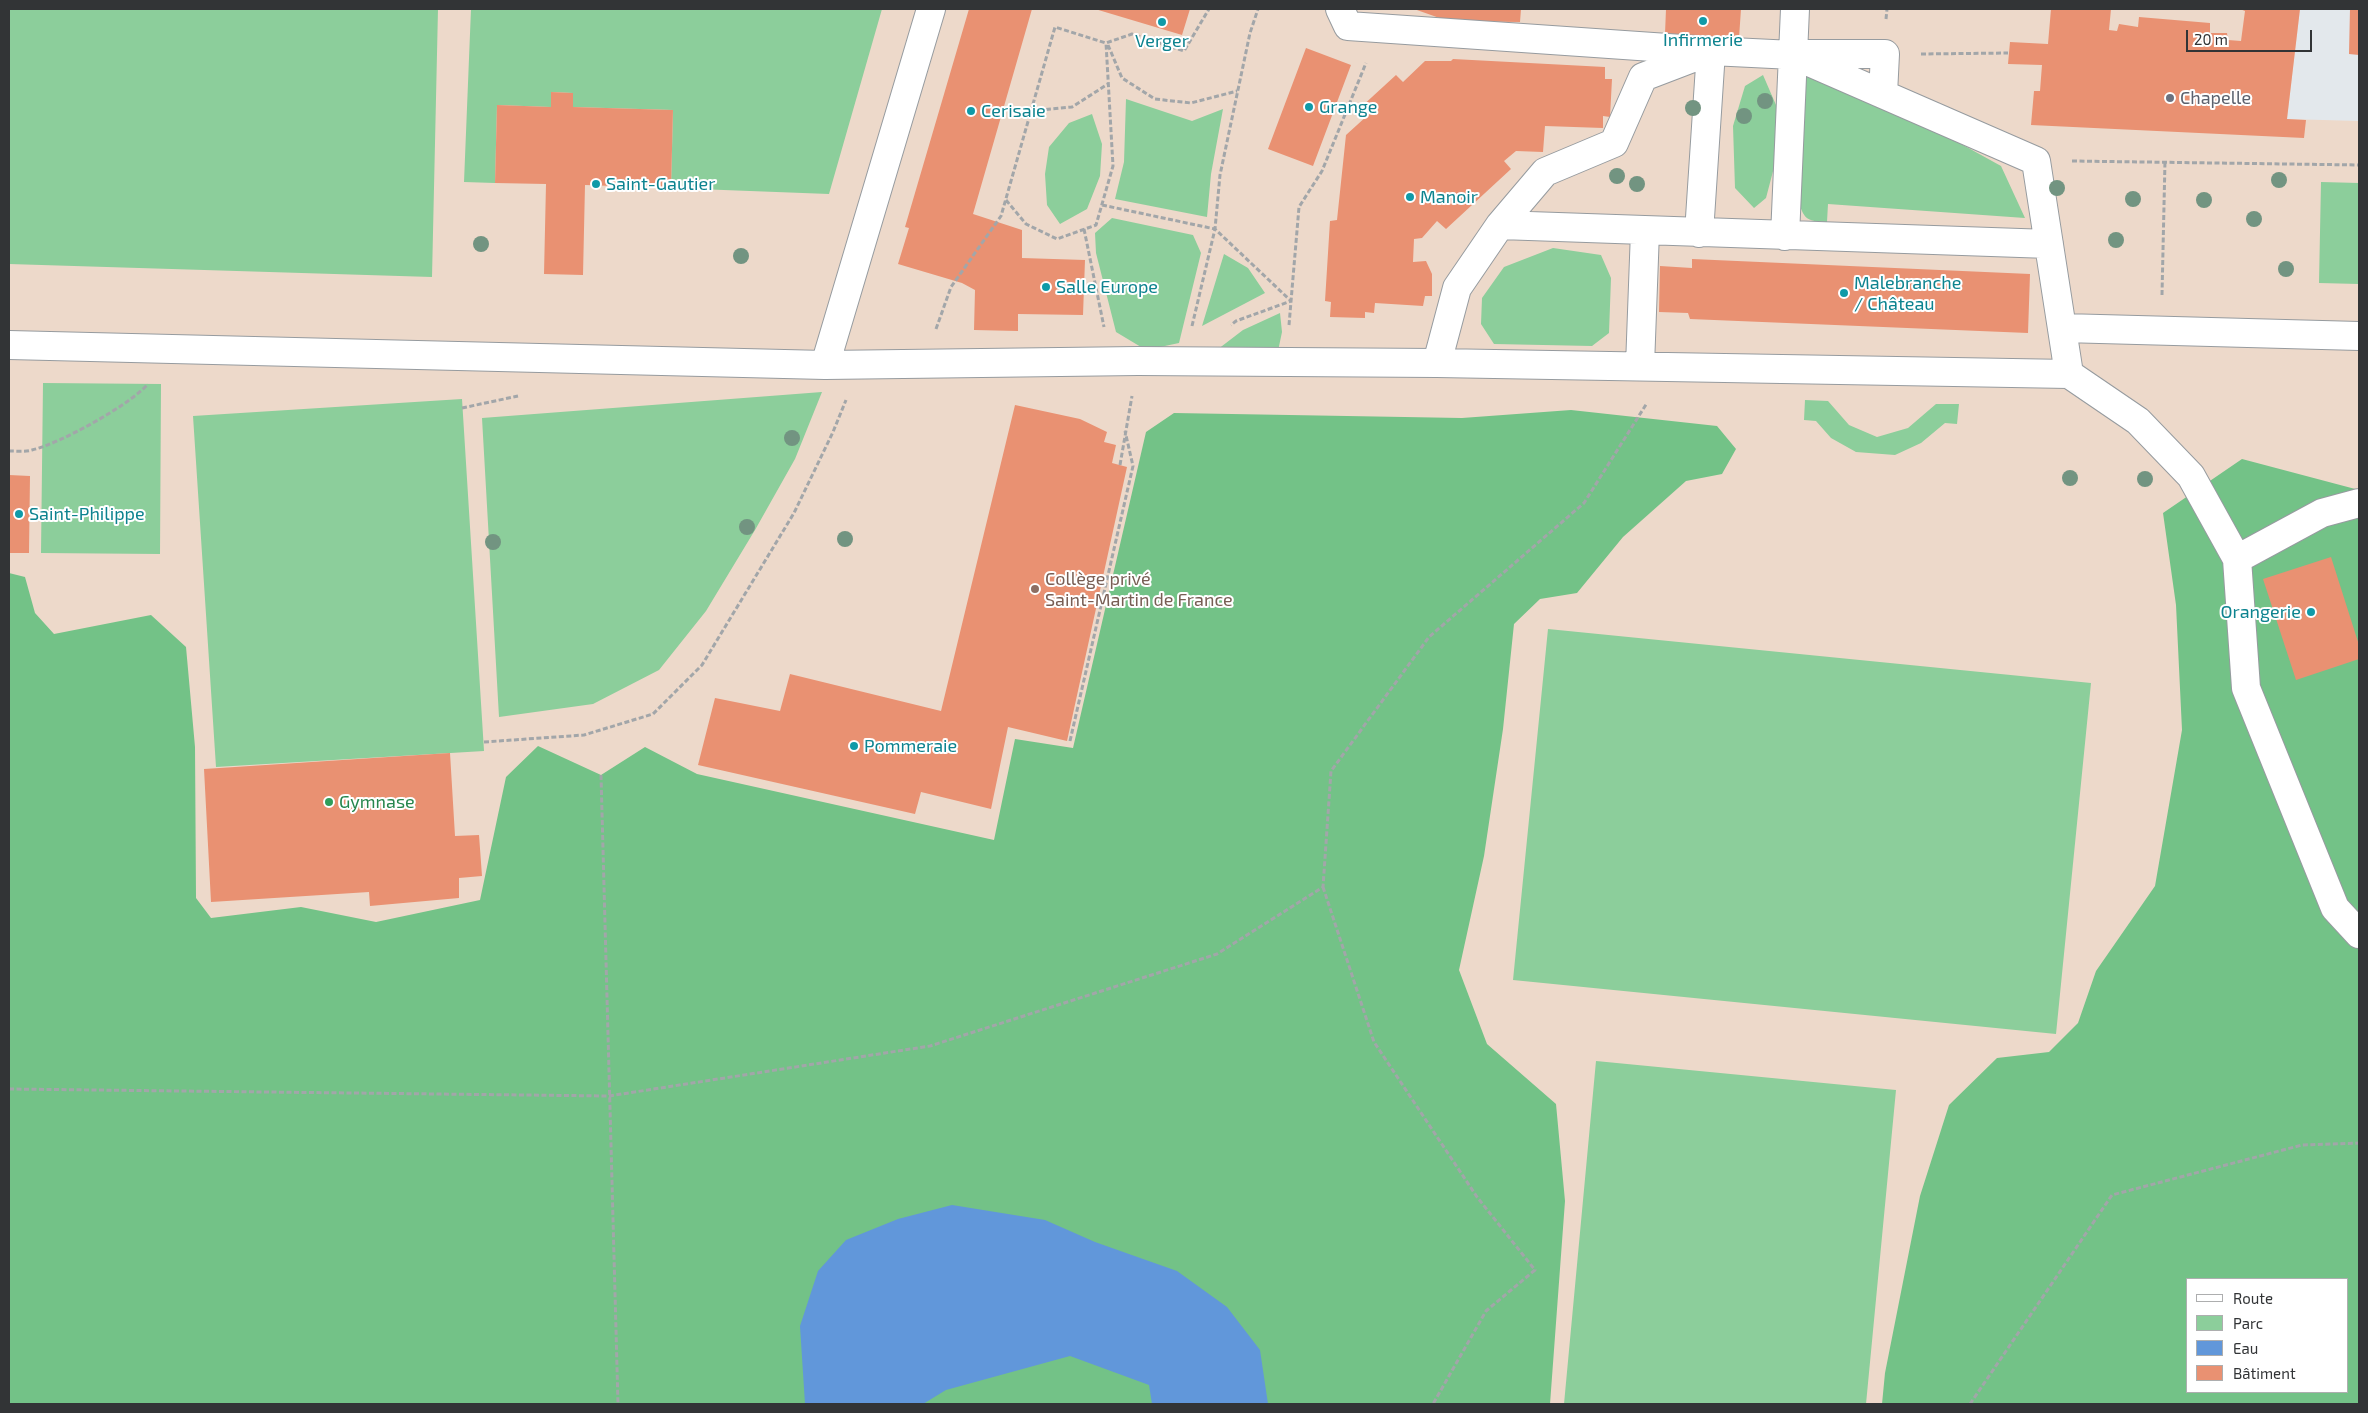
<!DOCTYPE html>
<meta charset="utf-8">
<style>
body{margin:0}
#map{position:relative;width:2368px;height:1413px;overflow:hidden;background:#e3e8ec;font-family:"Exo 2",sans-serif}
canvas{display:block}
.frame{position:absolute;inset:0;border:10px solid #323436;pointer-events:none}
.legend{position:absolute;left:2186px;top:1278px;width:162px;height:115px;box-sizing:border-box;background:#fff;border:1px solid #adaeaf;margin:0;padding:6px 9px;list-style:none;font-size:15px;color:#323436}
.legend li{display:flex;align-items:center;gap:10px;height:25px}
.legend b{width:25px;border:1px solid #adaeaf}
.scale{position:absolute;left:2186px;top:30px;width:126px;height:22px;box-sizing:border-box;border:2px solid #323436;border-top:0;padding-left:6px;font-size:15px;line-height:18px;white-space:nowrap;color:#323436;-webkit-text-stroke:4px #fff;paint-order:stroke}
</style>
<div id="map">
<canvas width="2368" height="1413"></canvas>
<div class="frame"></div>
<ul class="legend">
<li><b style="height:6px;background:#fff"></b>Route</li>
<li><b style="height:14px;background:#8cce9b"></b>Parc</li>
<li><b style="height:14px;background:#6197da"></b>Eau</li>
<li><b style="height:14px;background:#e99172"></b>Bâtiment</li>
</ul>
<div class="scale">20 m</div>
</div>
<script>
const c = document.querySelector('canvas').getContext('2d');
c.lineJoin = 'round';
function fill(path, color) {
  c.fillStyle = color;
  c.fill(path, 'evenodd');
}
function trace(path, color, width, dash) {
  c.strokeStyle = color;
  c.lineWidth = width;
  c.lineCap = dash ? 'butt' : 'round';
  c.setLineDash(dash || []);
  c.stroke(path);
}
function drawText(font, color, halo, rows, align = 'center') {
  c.font = font + ' "Exo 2",sans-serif';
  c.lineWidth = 4;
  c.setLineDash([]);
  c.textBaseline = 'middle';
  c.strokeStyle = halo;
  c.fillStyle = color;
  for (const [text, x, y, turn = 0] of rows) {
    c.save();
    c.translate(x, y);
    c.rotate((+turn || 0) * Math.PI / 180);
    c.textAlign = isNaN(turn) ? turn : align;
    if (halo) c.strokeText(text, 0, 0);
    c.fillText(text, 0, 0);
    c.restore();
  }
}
fill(new Path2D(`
 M 9,9 L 2300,9 L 2287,119 L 2359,121 L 2359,1172 L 2348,1404 L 9,1404 ZM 2187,1279 L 2347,1279 L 2347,1392 L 2187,1392 Z`), '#edd9ca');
fill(new Path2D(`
 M 9,9 L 438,9 L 432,277 L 9,264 Z
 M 471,9 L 882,9 L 829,194 L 671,188 L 673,110 L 573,107 L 573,93 L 551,92 L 551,107 L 497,105 L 495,183 L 464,182 Z
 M 1806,67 L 1887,103 L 2001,166 L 2025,218 L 1828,204 L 1827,222 C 1809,221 1804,221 1799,202 Z
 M 1763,75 L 1776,105 L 1777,156 L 1766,198 L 1754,208 L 1735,188 L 1733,126 L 1745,86 Z
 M 1126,99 L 1192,121 L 1223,109 L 1211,174 L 1207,217 L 1115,199 L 1124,162 Z
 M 1092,114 L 1102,144 L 1100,176 L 1087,209 L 1060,224 L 1047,205 L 1045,174 L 1049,147 L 1069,123 Z
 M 2321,182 L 2359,183 L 2359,284 L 2319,283 Z
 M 1112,218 L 1193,235 L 1201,253 L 1179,343 L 1146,350 L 1116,332 L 1096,253 L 1095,233 Z
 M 1553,248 L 1601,255 L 1611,278 L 1609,333 L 1592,346 L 1494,344 L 1481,324 L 1482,298 L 1504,267 Z
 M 1224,254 L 1248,268 L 1265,293 L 1202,326 Z
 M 1280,313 L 1282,332 L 1278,351 L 1209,356 L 1243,330 Z
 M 43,383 L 161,384 L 160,554 L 41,553 Z
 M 822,392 L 795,459 L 755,530 L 706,611 L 659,670 L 593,704 L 499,717 L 482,418 Z
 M 462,399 L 484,751 L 216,767 L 193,416 Z
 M 1805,400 L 1828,401 L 1849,425 L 1877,437 L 1908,428 L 1936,404 L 1959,404 L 1957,424 L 1945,423 L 1921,443 L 1895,455 L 1856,452 L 1831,438 L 1816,421 L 1804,420 Z
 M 1548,629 L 2091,683 L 2056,1034 L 1513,980 Z
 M 1596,1061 L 1896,1090 L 1866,1404 L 1564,1404 Z`), '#8cce9b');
fill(new Path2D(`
 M 1571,410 L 1717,426 L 1736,449 L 1722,474 L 1686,481 L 1623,537 L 1577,593 L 1540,599 L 1514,624 L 1503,729 L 1484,856 L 1459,970 L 1487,1044 L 1556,1104 L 1565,1201 L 1550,1404 L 9,1404 L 9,573 L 25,577 L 35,613 L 54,634 L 151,615 L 186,647 L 195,747 L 196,898 L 211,918 L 301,907 L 376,922 L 480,900 L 506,777 L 538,746 L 601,775 L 645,747 L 697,774 L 994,840 L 1015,739 L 1073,748 L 1146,432 L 1174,413 L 1462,418 Z
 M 2242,459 L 2359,490 L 2359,1404 L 1882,1404 L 1885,1373 L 1920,1196 L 1949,1105 L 1997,1058 L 2049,1052 L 2078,1023 L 2096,971 L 2155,886 L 2182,730 L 2176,605 L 2163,513 ZM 2187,1279 L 2347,1279 L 2347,1392 L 2187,1392 Z`), '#73c287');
fill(new Path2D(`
 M 952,1205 L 1045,1220 L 1095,1242 L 1177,1271 L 1227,1307 L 1260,1350 L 1268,1404 L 1152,1404 L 1149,1385 L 1070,1356 L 946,1390 L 923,1404 L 805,1404 L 800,1326 L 818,1271 L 846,1240 L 898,1219 Z`), '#6197da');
fill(new Path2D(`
 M 969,9 L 1032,9 L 973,214 L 1022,230 L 1022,258 L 1085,260 L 1083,315 L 1018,314 L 1018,331 L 974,330 L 975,290 L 962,283 L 898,264 L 909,228 L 905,227 Z
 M 1095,9 L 1190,9 L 1182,35 Z
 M 1414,9 L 1521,9 L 1520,22 L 1448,21 Z
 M 1666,9 L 1741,9 L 1739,38 L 1665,34 Z
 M 2051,9 L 2111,9 L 2109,30 L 2117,31 L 2119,24 L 2138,27 L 2139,17 L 2210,23 L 2210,33 L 2227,33 L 2228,40 L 2241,41 L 2245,11 L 2240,9 L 2300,9 L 2287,119 L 2306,120 L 2304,138 L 2031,125 L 2034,91 L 2040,91 L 2042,65 L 2008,64 L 2010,42 L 2048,44 Z
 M 2350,9 L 2359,9 L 2359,55 L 2349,54 Z
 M 1306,48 L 1351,65 L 1313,166 L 1268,149 Z
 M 1453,59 L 1605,67 L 1605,79 L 1612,79 L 1610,117 L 1603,116 L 1603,128 L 1545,126 L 1543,152 L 1516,151 L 1504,161 L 1511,169 L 1446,229 L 1437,221 L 1422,238 L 1414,239 L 1413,262 L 1426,261 L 1432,274 L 1432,296 L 1425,296 L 1423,306 L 1375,303 L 1374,313 L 1365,312 L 1365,318 L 1330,317 L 1331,302 L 1325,301 L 1330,221 L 1337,220 L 1346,135 L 1368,115 L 1360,108 L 1396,75 L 1403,82 L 1425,61 L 1451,61 Z
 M 551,92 L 573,93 L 573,107 L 673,110 L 671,188 L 585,185 L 583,275 L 544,274 L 546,184 L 495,183 L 497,105 L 551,107 Z
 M 1692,259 L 2030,274 L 2028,333 L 1690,319 L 1688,313 L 1659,312 L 1660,266 L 1692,268 Z
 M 1015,405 L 1080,419 L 1107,432 L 1104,442 L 1116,445 L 1112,463 L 1127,467 L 1067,741 L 1008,727 L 991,809 L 921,792 L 915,814 L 698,765 L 715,698 L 780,711 L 790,674 L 941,711 Z
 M 9,475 L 30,476 L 29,553 L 9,553 Z
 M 2331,557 L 2359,645 L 2359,659 L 2296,680 L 2263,579 Z
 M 450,753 L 455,836 L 479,835 L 482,876 L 459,878 L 459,898 L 370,906 L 369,892 L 211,902 L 204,769 Z`), '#e99172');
const minor = new Path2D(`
 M 1340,9 L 1348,26 L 1711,51 L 1699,233
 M 1711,51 L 1793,55 L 2036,161 L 2069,374 L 1437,363 L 1457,288 L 1500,225 L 1545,172 L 1614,143 L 1643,77 Z
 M 1802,54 L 1885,54 L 1883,94
 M 1500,225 L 2049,244
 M 1785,236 L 1795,9
 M 2063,328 L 2359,336
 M 9,345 L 825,365 L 1138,361 L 1437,363
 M 825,365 L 931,9
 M 1640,366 L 1645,231
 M 2069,374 L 2138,421 L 2191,476 L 2237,559 L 2246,688 L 2335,908 L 2359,934
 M 2237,559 L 2322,513 L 2359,503`);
trace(minor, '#969b9f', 30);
trace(new Path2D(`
 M 1886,19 L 1887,9
 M 1108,45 L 1122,78 L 1155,99 L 1191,103 L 1237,91
 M 1921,54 L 2008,53
 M 1031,111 L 1072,107 L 1108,84
 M 2072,161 L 2359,165
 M 1006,200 L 1026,224 L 1057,239 L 1096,225 L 1113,166 L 1106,43
 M 1102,205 L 1215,229 L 1291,301 L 1236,321 L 1231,325
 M 1084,229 L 1104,327
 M 2162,295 L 2165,161
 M 1289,325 L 1299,207 L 1322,171 L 1366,63
 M 1192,326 L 1215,229 L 1220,175 L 1250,33 L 1258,9
 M 936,329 L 951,287 L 1001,216 L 1055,27 L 1106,43 L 1132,34 L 1184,51 L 1209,9
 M 462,408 L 518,396
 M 9,451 C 16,451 25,452 32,450 C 59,444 130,405 148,384
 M 1120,465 L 1132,396
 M 1070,741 L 1133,466 L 1125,431
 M 484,742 L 584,735 L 653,714 L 702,665 L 794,513 L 833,432 L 846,400
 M 601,775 L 618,1404
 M 1323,887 L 1374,1042 L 1477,1197 L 1535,1270 L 1486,1311 L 1433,1404
 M 9,1089 L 609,1096 L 930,1046 L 1217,954 L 1323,887 L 1331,771 L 1429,637 L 1584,503 L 1647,403
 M 1970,1404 L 2112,1195 L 2302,1145 L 2359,1143`), '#a2a6a9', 3, [5, 2.5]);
trace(minor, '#fff', 28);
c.fillStyle = '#729481';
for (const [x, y] of [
 [1765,101],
 [1693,108],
 [1744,116],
 [1617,176],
 [2279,180],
 [1637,184],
 [2057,188],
 [2133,199],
 [2204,200],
 [2254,219],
 [2116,240],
 [481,244],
 [741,256],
 [2286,269],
 [792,438],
 [2070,478],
 [2145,479],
 [747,527],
 [845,539],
 [493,542]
]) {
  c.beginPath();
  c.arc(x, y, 8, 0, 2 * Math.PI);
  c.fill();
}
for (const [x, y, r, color] of [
 [1703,21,5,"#0f9aa8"],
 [1162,22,5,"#0f9aa8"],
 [2170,98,5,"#6b7280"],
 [1309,107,5,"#0f9aa8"],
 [971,111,5,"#0f9aa8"],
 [596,184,5,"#0f9aa8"],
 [1410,197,5,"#0f9aa8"],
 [1046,287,5,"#0f9aa8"],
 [1844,293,5,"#0f9aa8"],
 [19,514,5,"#0f9aa8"],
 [1035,589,5,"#8d6e63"],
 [2311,612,5,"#0f9aa8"],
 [854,746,5,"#0f9aa8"],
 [329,802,5,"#2e9e5b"]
]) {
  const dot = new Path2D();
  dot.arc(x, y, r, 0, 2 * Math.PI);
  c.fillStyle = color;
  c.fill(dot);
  trace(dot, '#fff', 2);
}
drawText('18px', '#0d838f', '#fff', [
 ["Infirmerie",1703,40,"center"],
 ["Verger",1162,41,"center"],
 ["Grange",1319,107],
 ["Cerisaie",981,111],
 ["Saint-Gautier",606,184],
 ["Manoir",1420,197],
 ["Malebranche",1854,283],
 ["/ Château",1854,304],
 ["Salle Europe",1056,287],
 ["Saint-Philippe",29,514],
 ["Orangerie",2301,612,"right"],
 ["Pommeraie",864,746]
], 'left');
drawText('18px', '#5b616d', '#fff', [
 ["Chapelle",2180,98]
], 'left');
drawText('18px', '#785e54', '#fff', [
 ["Collège privé",1045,579],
 ["Saint-Martin de France",1045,600]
], 'left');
drawText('18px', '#27864d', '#fff', [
 ["Gymnase",339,802]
], 'left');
</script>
